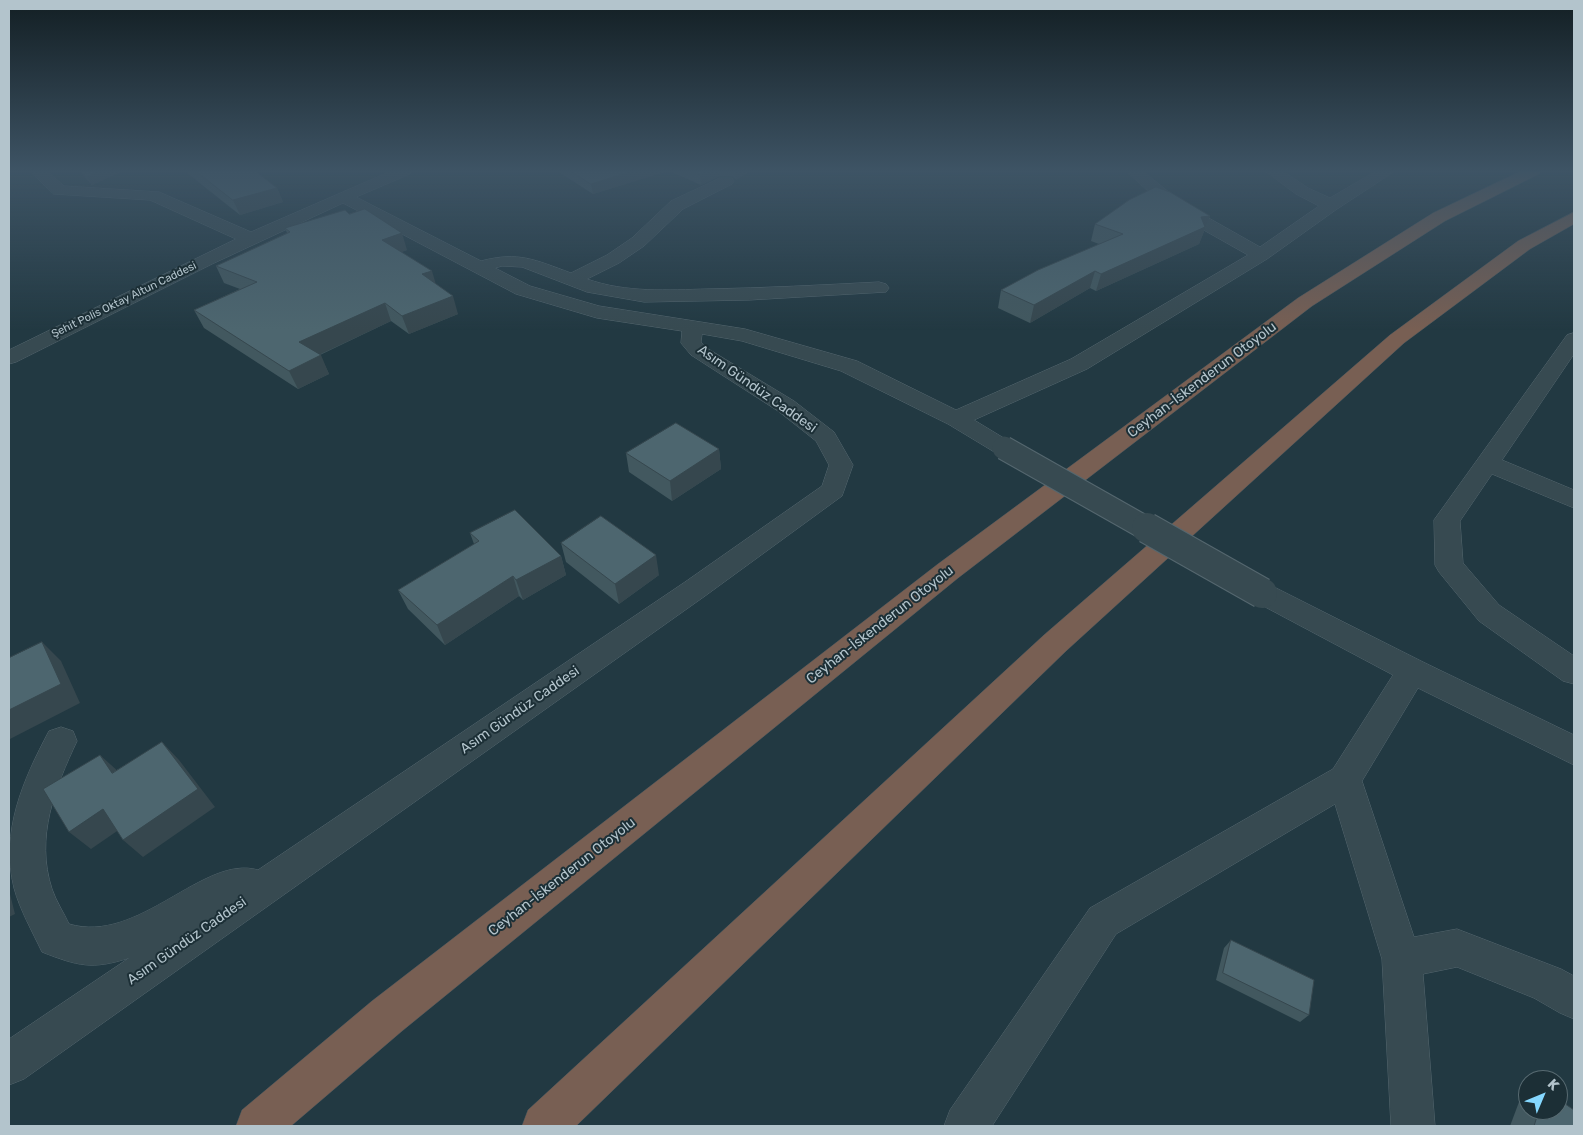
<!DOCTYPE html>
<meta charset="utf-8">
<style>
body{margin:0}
#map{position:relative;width:1583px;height:1135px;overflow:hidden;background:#223942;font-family:Rubik,sans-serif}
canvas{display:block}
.frame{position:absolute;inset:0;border:10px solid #b3c4cc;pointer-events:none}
.north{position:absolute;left:1518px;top:1070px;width:50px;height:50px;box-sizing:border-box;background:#1c2f36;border:1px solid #586b72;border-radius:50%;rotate:45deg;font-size:14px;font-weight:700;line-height:20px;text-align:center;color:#b3c4cc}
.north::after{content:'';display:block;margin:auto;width:18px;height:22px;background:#85d8ff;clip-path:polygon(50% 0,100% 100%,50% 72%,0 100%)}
</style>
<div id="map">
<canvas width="1583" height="1135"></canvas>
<div class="frame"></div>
<div class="north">K</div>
</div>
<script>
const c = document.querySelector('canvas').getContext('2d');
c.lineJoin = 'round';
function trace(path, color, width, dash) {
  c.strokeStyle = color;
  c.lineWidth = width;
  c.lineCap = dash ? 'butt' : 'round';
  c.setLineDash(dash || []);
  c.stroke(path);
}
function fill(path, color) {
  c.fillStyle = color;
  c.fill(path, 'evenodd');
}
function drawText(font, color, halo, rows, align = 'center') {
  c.font = font + ' Rubik,sans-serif';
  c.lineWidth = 4;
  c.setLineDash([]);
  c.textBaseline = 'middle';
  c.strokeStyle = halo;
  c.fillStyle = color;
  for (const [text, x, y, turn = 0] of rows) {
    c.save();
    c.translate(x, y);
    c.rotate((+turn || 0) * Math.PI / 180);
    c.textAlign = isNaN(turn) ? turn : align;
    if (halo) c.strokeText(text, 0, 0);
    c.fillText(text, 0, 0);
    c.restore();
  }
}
const minor = new Path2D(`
 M 30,171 L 47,171 L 64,186 L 159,192 L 251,232 L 391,171 L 412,171 L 410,174 L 356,197 L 481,261 C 519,251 535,260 571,273 L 607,255 L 632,238 L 671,201 L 720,178 L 732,178 L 734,181 L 732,184 L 683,209 L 644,246 L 619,263 L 587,279 C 626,293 668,290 708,289 C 765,288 822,285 879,282 L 886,284 L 889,288 L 886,292 L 749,300 L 644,302 L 587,292 L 522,267 L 502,266 L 495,268 L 530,286 L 599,306 L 745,329 L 857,361 L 956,410 L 1071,359 L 1248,255 L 1170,211 L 1126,171 L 1143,171 L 1182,203 L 1260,247 L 1319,206 L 1296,194 L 1265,171 L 1283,171 L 1308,188 L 1330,198 L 1376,171 L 1395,171 L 1337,209 L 1267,259 L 1087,369 L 974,420 L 1012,443 L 1016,448 L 1012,453 L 1004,455 L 996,453 L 948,424 L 841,371 L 742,341 L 702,334 L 701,342 L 705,347 L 794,401 L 834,432 L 853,465 L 842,496 L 705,596 L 24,1079 L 9,1085 L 9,1039 L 129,958 C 92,970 78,966 42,952 C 32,931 20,910 14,888 C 0,832 23,780 49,731 L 61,727 L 73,731 L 77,741 C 55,788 35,837 52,889 C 56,901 64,913 69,924 C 139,945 203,854 258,870 L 685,582 L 822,486 L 829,465 L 816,441 L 778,411 L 691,355 L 681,343 L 682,331 L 597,318 L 516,294 L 343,203 L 212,264 L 16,362 L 9,364 L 9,350 L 236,239 L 150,200 L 54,194 Z
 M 1574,333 L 1574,354 L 1502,460 L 1574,490 L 1574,508 L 1492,474 L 1460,521 L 1463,563 L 1499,605 L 1574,656 L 1574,684 L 1563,681 L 1479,621 L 1439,572 L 1435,565 L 1434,520 L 1567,335 Z
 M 1262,583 L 1272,586 L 1423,662 L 1574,735 L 1574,765 L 1418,688 L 1362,781 L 1414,937 L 1457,929 L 1561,969 L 1574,976 L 1574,1019 L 1560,1013 L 1534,998 L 1457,967 L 1423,974 L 1435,1126 L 1391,1126 L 1382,959 L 1335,804 L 1116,934 L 992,1126 L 944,1126 L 950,1110 L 1090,908 L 1333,769 L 1393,675 L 1252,600 L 1248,593 L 1252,586 Z`);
const highway = new Path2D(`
 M 1521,171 L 1541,171 L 1539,174 L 1445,221 L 1312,306 L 958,578 L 402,1031 L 291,1126 L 236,1126 L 242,1110 L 372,1001 L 938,564 L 1298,298 L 1433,213 Z
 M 1574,212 L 1574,224 L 1530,249 L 1404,343 L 1066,651 L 576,1126 L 522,1126 L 528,1110 L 1044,635 L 1390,335 L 1518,241 Z`);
trace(minor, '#55676f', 1);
trace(highway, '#42545c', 1);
fill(minor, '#374a51');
fill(highway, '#785f53');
const minorBridgeFar1 = new Path2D(`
 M 1004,448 L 1149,530`);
const minorBridge = new Path2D(`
 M 1147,528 L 1262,593`);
trace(minorBridgeFar1, '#55676f', 25, []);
trace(minorBridge, '#55676f', 32, []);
trace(minorBridgeFar1, '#374a51', 23);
trace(minorBridge, '#374a51', 30);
fill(new Path2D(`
 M 79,171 L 123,171 L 92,185 Z
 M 186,171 L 255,171 L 277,188 L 283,202 L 240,215 L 187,173 Z
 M 557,171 L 668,171 L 593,194 Z
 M 669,171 L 751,171 L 736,180 L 732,176 L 720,176 L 701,185 Z
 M 349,214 L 407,250 L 401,252 L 436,284 L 458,314 L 409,334 L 391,321 L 320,355 L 329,374 L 298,389 L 204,328 L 194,310 L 240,289 L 224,283 L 216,266 L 287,233 L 285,228 Z
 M 1210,216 L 1199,244 L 1096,291 L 1090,288 L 1030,323 L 998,308 L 1001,290 L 1099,244 L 1091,241 L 1095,224 Z
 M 719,449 L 721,469 L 672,501 L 629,472 L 626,453 Z
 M 470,533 L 561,556 L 566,575 L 523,600 L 519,596 L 445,645 L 408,609 L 398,590 L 474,544 Z
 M 561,543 L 659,575 L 619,604 L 566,562 Z
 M 1231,940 L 1309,1015 L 1300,1022 L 1216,980 L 1224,948 Z
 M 1528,1098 L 1528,1110 L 1558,1110 L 1574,1126 L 1510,1126 L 1519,1102 Z`), '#42585f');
fill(new Path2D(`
 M 99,171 L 123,171 L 92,185 L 87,177 Z
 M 633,171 L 668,171 L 593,194 L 591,184 Z
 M 707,171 L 720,171 L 720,176 L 701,185 L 700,175 Z
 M 735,171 L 751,171 L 736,180 Z
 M 277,188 L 283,202 L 240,215 L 233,200 Z
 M 1210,216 L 1199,244 L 1096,291 L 1101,274 L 1201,217 Z
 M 402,233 L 407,250 L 388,257 L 382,240 Z
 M 432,271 L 437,288 L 422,274 Z
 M 1095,271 L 1090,288 L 1030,323 L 1034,305 Z
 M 453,296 L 458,314 L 409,334 L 402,316 Z
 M 385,303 L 391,321 L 308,360 L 299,342 Z
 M 321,355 L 329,374 L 298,389 L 289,371 Z
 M 719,449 L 721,469 L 672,501 L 670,481 Z
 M 656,555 L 659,575 L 619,604 L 615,584 Z
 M 561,556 L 566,575 L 523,600 L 516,580 Z
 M 513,576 L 519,596 L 445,645 L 437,625 Z
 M 42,642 L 61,661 L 80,703 L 10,739 L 9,738 L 9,710 Z
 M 162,742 L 179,760 L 215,807 L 143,857 L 123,840 Z
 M 100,755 L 120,773 L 112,773 Z
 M 103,809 L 123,827 L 91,849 L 69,832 Z
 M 9,890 L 15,914 L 9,917 Z`), '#36474e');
const building = new Path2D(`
 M 82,171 L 99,171 L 87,177 Z
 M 196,171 L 255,171 L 277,188 L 233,200 Z
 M 571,171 L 633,171 L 591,184 Z
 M 692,171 L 707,171 L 700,175 Z
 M 1156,187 L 1170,192 L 1210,216 L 1201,217 L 1205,227 L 1101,274 L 1095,271 L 1034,305 L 1001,290 L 1038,270 L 1123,234 L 1095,224 L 1129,200 Z
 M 365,209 L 402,233 L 382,240 L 432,271 L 422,274 L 453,296 L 402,316 L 385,303 L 299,342 L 321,355 L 289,371 L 194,310 L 257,282 L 216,266 L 290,232 L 285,228 L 345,210 L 349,214 Z
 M 676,423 L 719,449 L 670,481 L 626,453 Z
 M 515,510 L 561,556 L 516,580 L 513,576 L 437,625 L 398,590 L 479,541 L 470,533 Z
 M 601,516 L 656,555 L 615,584 L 561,543 Z
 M 42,642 L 61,684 L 9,710 L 9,658 Z
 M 162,742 L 198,789 L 123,840 L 103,809 L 69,832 L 43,789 L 100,755 L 112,773 Z
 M 1231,940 L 1314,980 L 1309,1015 L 1223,973 Z
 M 1558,1099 L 1574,1110 L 1574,1126 L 1534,1126 L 1539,1110 L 1558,1110 Z`);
fill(building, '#4d666f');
trace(building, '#36474e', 1);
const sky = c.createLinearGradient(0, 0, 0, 330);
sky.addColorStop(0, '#131f24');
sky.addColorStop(0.52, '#3e5465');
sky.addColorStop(1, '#3e546500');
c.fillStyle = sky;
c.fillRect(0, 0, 1583, 330);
drawText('11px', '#b3c4cc', '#1c2f36', [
 ["Şehit Polis Oktay Altun Caddesi",124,300,-26]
]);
drawText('14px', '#b3c4cc', '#1c2f36', [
 ["Ceyhan-İskenderun Otoyolu",1202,380,-37],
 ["Asım Gündüz Caddesi",757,389,35],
 ["Ceyhan-İskenderun Otoyolu",880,625,-38],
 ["Asım Gündüz Caddesi",520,710,-35],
 ["Ceyhan-İskenderun Otoyolu",562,877,-38],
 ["Asım Gündüz Caddesi",187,941,-35]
]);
</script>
